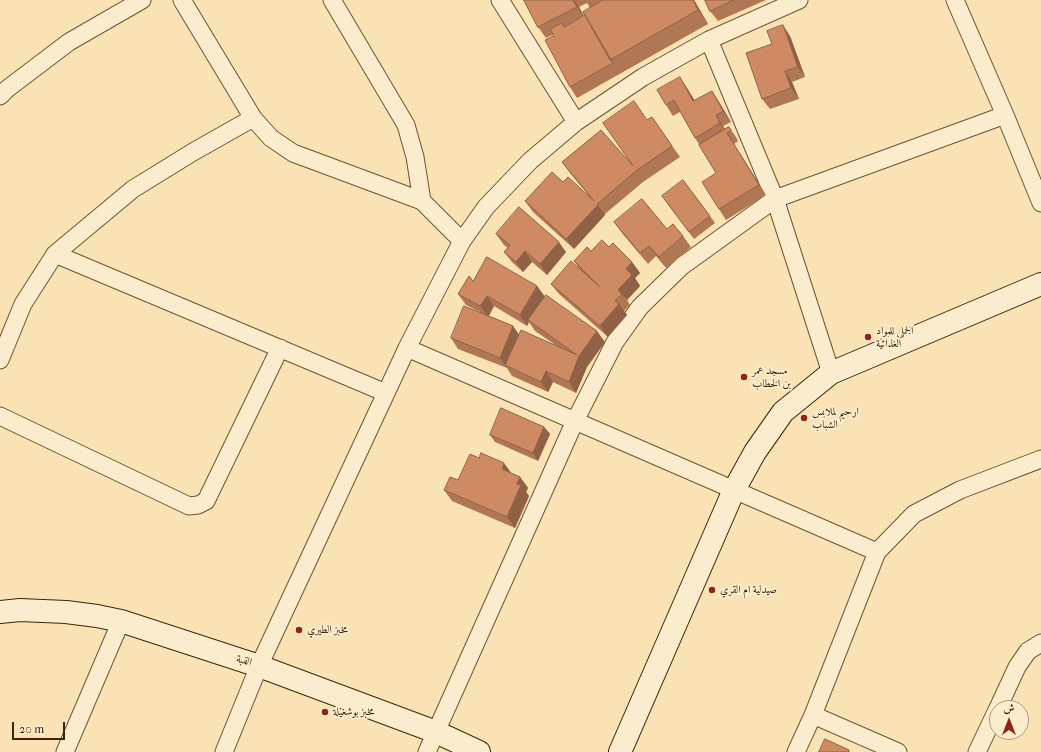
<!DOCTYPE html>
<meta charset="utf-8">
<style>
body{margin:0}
#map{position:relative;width:1041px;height:752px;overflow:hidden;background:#f9e2b4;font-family:"IM FELL French Canon",Amiri,serif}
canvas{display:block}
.north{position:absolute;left:989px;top:700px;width:40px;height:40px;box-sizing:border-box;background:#fbecce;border:1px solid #af9c7e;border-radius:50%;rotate:0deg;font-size:11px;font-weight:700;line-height:16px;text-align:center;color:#3d2407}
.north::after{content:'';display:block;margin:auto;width:14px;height:18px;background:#8f2418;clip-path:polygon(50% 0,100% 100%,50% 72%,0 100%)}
.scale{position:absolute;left:12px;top:722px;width:53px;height:18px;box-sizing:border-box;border:2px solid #3d2407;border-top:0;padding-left:5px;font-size:12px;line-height:14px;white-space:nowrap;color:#3d2407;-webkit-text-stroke:3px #fbecce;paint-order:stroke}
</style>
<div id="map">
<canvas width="1041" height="752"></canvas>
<div class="north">ش</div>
<div class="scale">20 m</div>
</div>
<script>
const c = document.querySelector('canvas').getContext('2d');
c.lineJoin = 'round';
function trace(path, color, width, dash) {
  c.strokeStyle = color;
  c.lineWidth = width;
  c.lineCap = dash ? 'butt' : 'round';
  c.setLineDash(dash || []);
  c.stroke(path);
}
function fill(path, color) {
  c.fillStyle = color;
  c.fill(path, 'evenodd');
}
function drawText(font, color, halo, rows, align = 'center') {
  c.font = font + ' "IM FELL French Canon",Amiri,serif';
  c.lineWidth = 4;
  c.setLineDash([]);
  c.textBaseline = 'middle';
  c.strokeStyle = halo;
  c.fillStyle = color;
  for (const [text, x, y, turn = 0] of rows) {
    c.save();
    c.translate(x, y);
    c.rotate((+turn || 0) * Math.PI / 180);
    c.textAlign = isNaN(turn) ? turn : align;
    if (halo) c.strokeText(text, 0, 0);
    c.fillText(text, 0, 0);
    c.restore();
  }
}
const street = new Path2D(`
 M 182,0 L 253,118 L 271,138 L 293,153 L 422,201 L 462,241
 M 332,0 L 406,125 L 415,157 L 422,201
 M 500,0 L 576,122
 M 955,0 L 1005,115 L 1041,203
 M 709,40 L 775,199 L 831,373
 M 0,96 L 7,89 L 69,42 L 142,0
 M 55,254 L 386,393
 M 407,348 L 877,552
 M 0,360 L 23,304 L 55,254 L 133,189 L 193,152 L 253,118
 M 0,416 L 189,506 L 198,505 L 206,501 L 280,348
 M 998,708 L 1017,667 L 1028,651 L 1041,643
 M 813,715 L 898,752
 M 65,752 L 121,621
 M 224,752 L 259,666 L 407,348 L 462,241 L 486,207 L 530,161 L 576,122 L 643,77 L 709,40 L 799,0
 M 427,752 L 575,421 L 615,342 L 640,307 L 682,266 L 775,199 L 1005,115
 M 796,752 L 813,715 L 877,552 L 914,514 L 960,490 L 1041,459
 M 977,752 L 997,710`);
const secondary = new Path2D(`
 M 0,612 L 20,610 L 66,612 L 97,616 L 121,621 L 259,666 L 436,732 L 479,752
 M 620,752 L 734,490 L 755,452 L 783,412 L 831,373 L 1041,284`);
trace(street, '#6c5432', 19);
trace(secondary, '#3d2407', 24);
trace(street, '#fbecce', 17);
trace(secondary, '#fbecce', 22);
fill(new Path2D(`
 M 524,0 L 694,0 L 708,24 L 577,98 L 570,87 L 553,35 L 546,38 L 538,27 ZM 587,3 L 590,8 L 584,16 L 579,7 Z
 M 705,0 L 766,0 L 718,21 L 710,11 Z
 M 790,36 L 805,77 L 792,82 L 799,99 L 770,109 L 762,99 Z
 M 687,88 L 695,101 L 712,91 L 719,102 L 731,122 L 723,126 L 725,129 L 729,127 L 736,137 L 738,141 L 734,144 L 766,195 L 726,220 L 719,209 L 716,173 L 699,144 L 695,138 L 680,112 L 673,116 L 666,105 Z
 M 652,117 L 680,157 L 643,182 L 605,214 L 605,215 L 574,249 L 533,212 L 525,201 L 563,182 L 589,196 L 570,173 L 562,162 L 633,166 L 647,120 Z
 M 667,203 L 710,216 L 715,223 L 694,239 Z
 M 614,222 L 667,229 L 683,236 L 691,247 L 666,268 L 656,256 L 648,264 L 622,233 Z
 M 496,234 L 566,252 L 547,275 L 532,262 L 523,272 L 512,262 L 504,252 L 508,248 L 504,245 Z
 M 609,247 L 632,262 L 640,273 L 635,278 L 640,286 L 627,300 L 630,305 L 624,311 L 627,315 L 608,337 L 559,294 L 551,284 L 579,268 L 574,261 L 591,251 Z
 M 473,281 L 537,286 L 545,297 L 543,300 L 605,342 L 587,367 L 576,393 L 553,382 L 548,392 L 512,376 L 507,368 L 458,349 L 451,338 L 480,312 L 466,305 L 458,294 ZM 494,306 L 527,326 L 529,322 L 535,331 L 557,346 L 519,335 L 513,326 L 489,316 Z
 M 544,427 L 550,434 L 538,461 L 495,442 L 490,435 Z
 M 511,473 L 520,477 L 528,488 L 526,492 L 529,496 L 515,528 L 452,501 L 444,490 Z`), '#b07755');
fill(new Path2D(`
 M 573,0 L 574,0 L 579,7 L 585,18 L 577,7 Z
 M 693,0 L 694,0 L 708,24 L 698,10 Z
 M 783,25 L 790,36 L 805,77 L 798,67 Z
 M 785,71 L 792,82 L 799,99 L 791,88 Z
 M 680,77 L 687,88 L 701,112 L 693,101 Z
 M 712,91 L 719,102 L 731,122 L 723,111 Z
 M 716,115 L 723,126 L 728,134 L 720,123 Z
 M 727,133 L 734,144 L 766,195 L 759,185 Z
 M 598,205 L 605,215 L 574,249 L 566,239 Z
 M 559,242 L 566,252 L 547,275 L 540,264 Z
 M 525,251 L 532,262 L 523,272 L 516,262 Z
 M 632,262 L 640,273 L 635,278 L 640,286 L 627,300 L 622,294 L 618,290 L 626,269 Z
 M 537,286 L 545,297 L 530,322 L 528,320 L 529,322 L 527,326 L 520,315 Z
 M 487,296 L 494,306 L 488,317 L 480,306 Z
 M 619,304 L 627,315 L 608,337 L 600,326 Z
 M 513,326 L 520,336 L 505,365 L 507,368 L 500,358 Z
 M 597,331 L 605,342 L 587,367 L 576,393 L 569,382 L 579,356 Z
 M 546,371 L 553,382 L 548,392 L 541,382 Z
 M 544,427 L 550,434 L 538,461 L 533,453 Z
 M 504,463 L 512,474 L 502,469 Z
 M 520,477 L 528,488 L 526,492 L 529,496 L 515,528 L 507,517 L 517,484 Z`), '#906145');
const building = new Path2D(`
 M 524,0 L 573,0 L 577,7 L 538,27 Z
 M 603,0 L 693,0 L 698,10 L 610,60 L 583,12 Z
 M 705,0 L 734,0 L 710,11 Z
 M 585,15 L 613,63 L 570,87 L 545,40 L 554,36 L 550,29 L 562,23 L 564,27 Z
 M 783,25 L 798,67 L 785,71 L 791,88 L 762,99 L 746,53 L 772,44 L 767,31 Z
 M 680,77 L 693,101 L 712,91 L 723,111 L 716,115 L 720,123 L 695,138 L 674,100 L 666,105 L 657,90 Z
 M 634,101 L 647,120 L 652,117 L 672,146 L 636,171 L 597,204 L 598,205 L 566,239 L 525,201 L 552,172 L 563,182 L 568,177 L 594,201 L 562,162 L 601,130 L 633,166 L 603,123 Z
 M 729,127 L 731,130 L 727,133 L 759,185 L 719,209 L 702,182 L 716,173 L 699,145 Z
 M 683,180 L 710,216 L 689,232 L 662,196 Z
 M 642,199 L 667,229 L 673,224 L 683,236 L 659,257 L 649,246 L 640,253 L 614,222 Z
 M 519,207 L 559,242 L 540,264 L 525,251 L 516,262 L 504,252 L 510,245 L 496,234 Z
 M 602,240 L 609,247 L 613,243 L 632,262 L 626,269 L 632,275 L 618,290 L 622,294 L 615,301 L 619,304 L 600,326 L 551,284 L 571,261 L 600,287 L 574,261 L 587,247 L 591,251 Z
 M 487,257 L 537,286 L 520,315 L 487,296 L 480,306 L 458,294 L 469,276 L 473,281 Z
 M 546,295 L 597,331 L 579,356 L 569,382 L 546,371 L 541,382 L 505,365 L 521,330 L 577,355 L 528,320 Z
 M 464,306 L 513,326 L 500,358 L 451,338 Z
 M 501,408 L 544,427 L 533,453 L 490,435 Z
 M 481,453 L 504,463 L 502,469 L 520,477 L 517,484 L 521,485 L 507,517 L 444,490 L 450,477 L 458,480 L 470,454 L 479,458 Z
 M 825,739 L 849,750 L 849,752 L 819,752 Z`);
fill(building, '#cd8a63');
trace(building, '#906145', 1);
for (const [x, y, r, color] of [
 [868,337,4,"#8f2418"],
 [744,377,4,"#8f2418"],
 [804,418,4,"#8f2418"],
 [712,590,4,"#8f2418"],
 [299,630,4,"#8f2418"],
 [325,712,4,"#8f2418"]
]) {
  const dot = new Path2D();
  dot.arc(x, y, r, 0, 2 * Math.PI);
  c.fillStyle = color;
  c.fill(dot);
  trace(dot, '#fbecce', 1.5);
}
drawText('11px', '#3d2407', '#fbecce', [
 ["الجملي للمواد",876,331],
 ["الغذائية",876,344],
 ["مسجد عمر",752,371],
 ["بن الخطاب",752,384],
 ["ارحيم لملابس",812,412],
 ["الشباب",812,425],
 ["صيدلية ام القري",720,590],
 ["مخبز الطيري",307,630],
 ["مخبز بوشغيلة",333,712]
], 'left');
drawText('11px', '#3d2407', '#fbecce', [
 ["القبة",244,661,18]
]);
</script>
